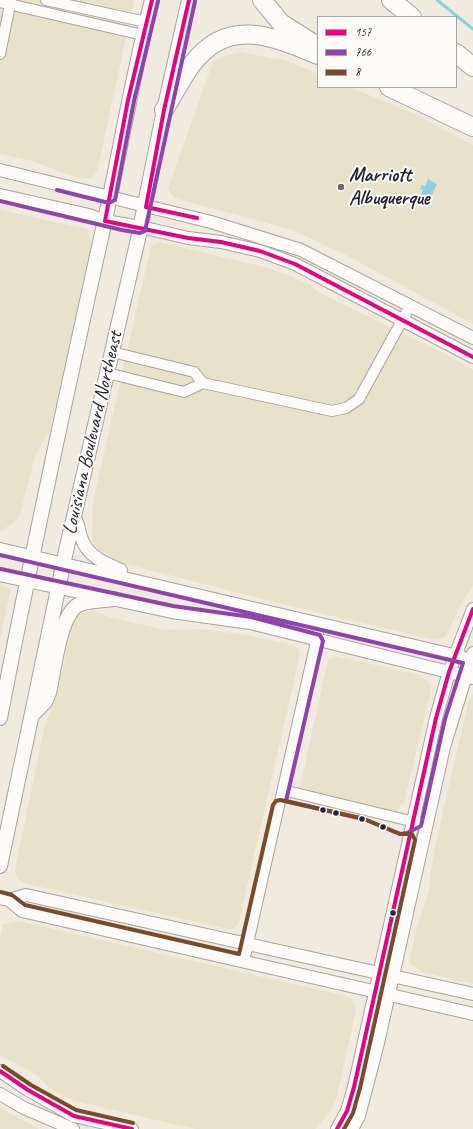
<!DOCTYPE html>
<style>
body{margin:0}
#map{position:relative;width:473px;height:1129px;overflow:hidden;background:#f0eadf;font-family:Caveat,sans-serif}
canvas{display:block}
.legend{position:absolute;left:317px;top:16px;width:140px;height:72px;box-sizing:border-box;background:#fdfcf7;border:1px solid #a5a5ac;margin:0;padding:5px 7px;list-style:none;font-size:12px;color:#22223b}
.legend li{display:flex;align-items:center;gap:8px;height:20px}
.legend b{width:20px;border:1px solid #a5a5ac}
</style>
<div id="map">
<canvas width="473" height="1129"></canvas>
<ul class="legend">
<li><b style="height:5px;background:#e5007d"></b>157</li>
<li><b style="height:5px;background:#8e44ad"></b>766</li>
<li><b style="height:5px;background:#7a4b2a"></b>8</li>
</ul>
</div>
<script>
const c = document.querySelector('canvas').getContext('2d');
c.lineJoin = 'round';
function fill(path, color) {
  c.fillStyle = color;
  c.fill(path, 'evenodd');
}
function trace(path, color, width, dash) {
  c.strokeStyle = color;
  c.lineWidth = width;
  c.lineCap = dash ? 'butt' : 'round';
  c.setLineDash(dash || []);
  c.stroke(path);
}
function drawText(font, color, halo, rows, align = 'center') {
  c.font = font + ' Caveat,sans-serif';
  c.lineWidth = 4;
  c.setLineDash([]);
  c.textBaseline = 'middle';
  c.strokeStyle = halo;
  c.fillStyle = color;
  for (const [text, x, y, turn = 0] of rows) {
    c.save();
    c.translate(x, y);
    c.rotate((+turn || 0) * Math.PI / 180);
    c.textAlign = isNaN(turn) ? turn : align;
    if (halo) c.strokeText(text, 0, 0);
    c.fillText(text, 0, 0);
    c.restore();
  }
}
fill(new Path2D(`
 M 0,0 L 134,0 L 97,172 L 92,178 L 85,179 L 72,176 L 29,160 L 0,154 Z
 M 240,52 L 287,61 L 318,74 L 318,87 L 350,87 L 415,114 L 473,145 L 473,324 L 350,257 L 293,230 L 174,198 L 168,188 L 213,62 L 223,56 Z
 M 0,210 L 87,229 L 92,242 L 50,431 L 36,453 L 19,518 L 0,532 Z
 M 159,242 L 268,268 L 291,276 L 310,285 L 320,293 L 444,353 L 473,370 L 473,586 L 460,606 L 446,636 L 436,640 L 431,639 L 294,607 L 118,562 L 98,550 L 92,541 L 93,502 L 151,246 Z
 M 0,585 L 11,588 L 0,640 Z
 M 92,610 L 112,618 L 166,630 L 201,629 L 248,635 L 293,645 L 299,650 L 300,655 L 238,925 L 234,928 L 228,929 L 23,883 L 16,876 L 15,869 L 45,724 L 56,701 L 71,627 L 76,617 L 83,613 Z
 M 334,656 L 421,675 L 430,684 L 431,691 L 404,802 L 400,805 L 398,816 L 299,792 L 328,660 Z
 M 473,694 L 473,984 L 421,972 L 411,964 L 410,960 L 416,930 L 429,891 L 430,877 L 436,842 L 469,699 Z
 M 18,921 L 346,996 L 352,999 L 355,1004 L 356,1009 L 337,1096 L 329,1114 L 315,1129 L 195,1129 L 74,1101 L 52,1090 L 38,1076 L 0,1055 L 0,936 L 3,925 Z
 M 0,1108 L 24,1121 L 39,1129 L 0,1129 Z`), '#e9e2cb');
fill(new Path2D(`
 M 428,179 L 437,184 L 429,201 L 420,197 L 423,190 L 420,189 L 422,185 L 425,186 Z`), '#8dd0e0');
trace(new Path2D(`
 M 437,0 L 473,29`), '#8dd0e0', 3);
const minor = new Path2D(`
 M 46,0 L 146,22
 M 0,2 L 143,35
 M 0,54 L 11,0
 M 112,352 L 194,372 L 203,383
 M 107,373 L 184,392 L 203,383 L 332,411 L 346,408 L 359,399 L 410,306
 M 283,790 L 427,825
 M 244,961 L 320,624`);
const tertiary = new Path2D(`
 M 0,170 L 211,222 L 301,250 L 473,338
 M 0,195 L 89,215 L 105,221 L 141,227 L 188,238 L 221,242 L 260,251 L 295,264 L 473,357
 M 74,517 C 80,525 78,528 81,537 C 87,556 104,563 121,570
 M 0,549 L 462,657
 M 0,575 L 172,612 L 250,623 L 473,678
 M 0,898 L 9,900 L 22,911 L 473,1014
 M 9,900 L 26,895 L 473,994
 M 0,1071 L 28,1090 L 74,1116 L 132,1129
 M 0,1094 L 24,1108 L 73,1129
 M 337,1129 L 347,1111 L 354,1087 L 436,718 L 449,672 L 473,609
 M 352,1129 L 359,1116 L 378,1043 L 444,747 L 473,653`);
const secondary = new Path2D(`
 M 32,715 L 45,702 L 49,693 C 54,672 59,616 78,605 C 85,601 106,600 114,599
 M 0,718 C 32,552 68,386 105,220 C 121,147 133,73 152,0
 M 0,866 L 66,551 L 138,239 L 164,110 L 189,0`);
const motorway = new Path2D(`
 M 262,0 L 281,23 L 314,44
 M 391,0 L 412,17
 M 456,53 L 473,67
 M 389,87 L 473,127
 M 164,110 C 174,94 182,77 193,63 C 229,16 274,37 318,55`);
trace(minor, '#a8a4a1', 12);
trace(tertiary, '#a8a4a1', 14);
trace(secondary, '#a8a4a1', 16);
trace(motorway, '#a8a4a1', 20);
trace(minor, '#fdfcfa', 10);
trace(tertiary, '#fdfcfa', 12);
trace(secondary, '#fdfcfa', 14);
trace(motorway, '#fdfcfa', 18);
trace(new Path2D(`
 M 152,0 L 128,100 L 105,221 L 188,238 L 221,242 L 260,251 L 295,264 L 473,357
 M 189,0 L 164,110 L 146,207 L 197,218
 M 0,1071 L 28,1090 L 74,1116 L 132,1129
 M 337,1129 L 347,1111 L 354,1087 L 436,718 L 449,672 L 473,609`), '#e5007d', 4);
trace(new Path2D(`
 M 57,190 L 109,203 L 115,200 L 134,101 L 158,1
 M 0,201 L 122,230 L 140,233 L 145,231 L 195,1
 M 0,555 L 463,663 L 445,719 L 421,826 L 407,833 L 400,834 L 364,819 L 286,801 L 323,641 L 320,635 L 251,617 L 173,606 L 1,569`), '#8e44ad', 4);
trace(new Path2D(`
 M 1,892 L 12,895 L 25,905 L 239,954 L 273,805 L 276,801 L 280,800 L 364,819 L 400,834 L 412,834 L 415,840 L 360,1088 L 353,1113 L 344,1129
 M 3,1066 L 31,1085 L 76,1110 L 133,1123`), '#7a4b2a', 4);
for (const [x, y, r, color] of [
 [341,187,4,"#6a6874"],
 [323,810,3.5,"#22223b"],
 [336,813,3.5,"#22223b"],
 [362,819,3.5,"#22223b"],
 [383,827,3.5,"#22223b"],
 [393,913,3.5,"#22223b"]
]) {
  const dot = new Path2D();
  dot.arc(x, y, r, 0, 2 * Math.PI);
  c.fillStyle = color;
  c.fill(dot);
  trace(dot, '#fdfcf7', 1.5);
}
drawText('bold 20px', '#22223b', '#fdfcf7', [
 ["Marriott",349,176],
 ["Albuquerque",349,199]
], 'left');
drawText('20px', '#22223b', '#fdfcf7', [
 ["Louisiana Boulevard Northeast",93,433,-77]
]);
</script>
